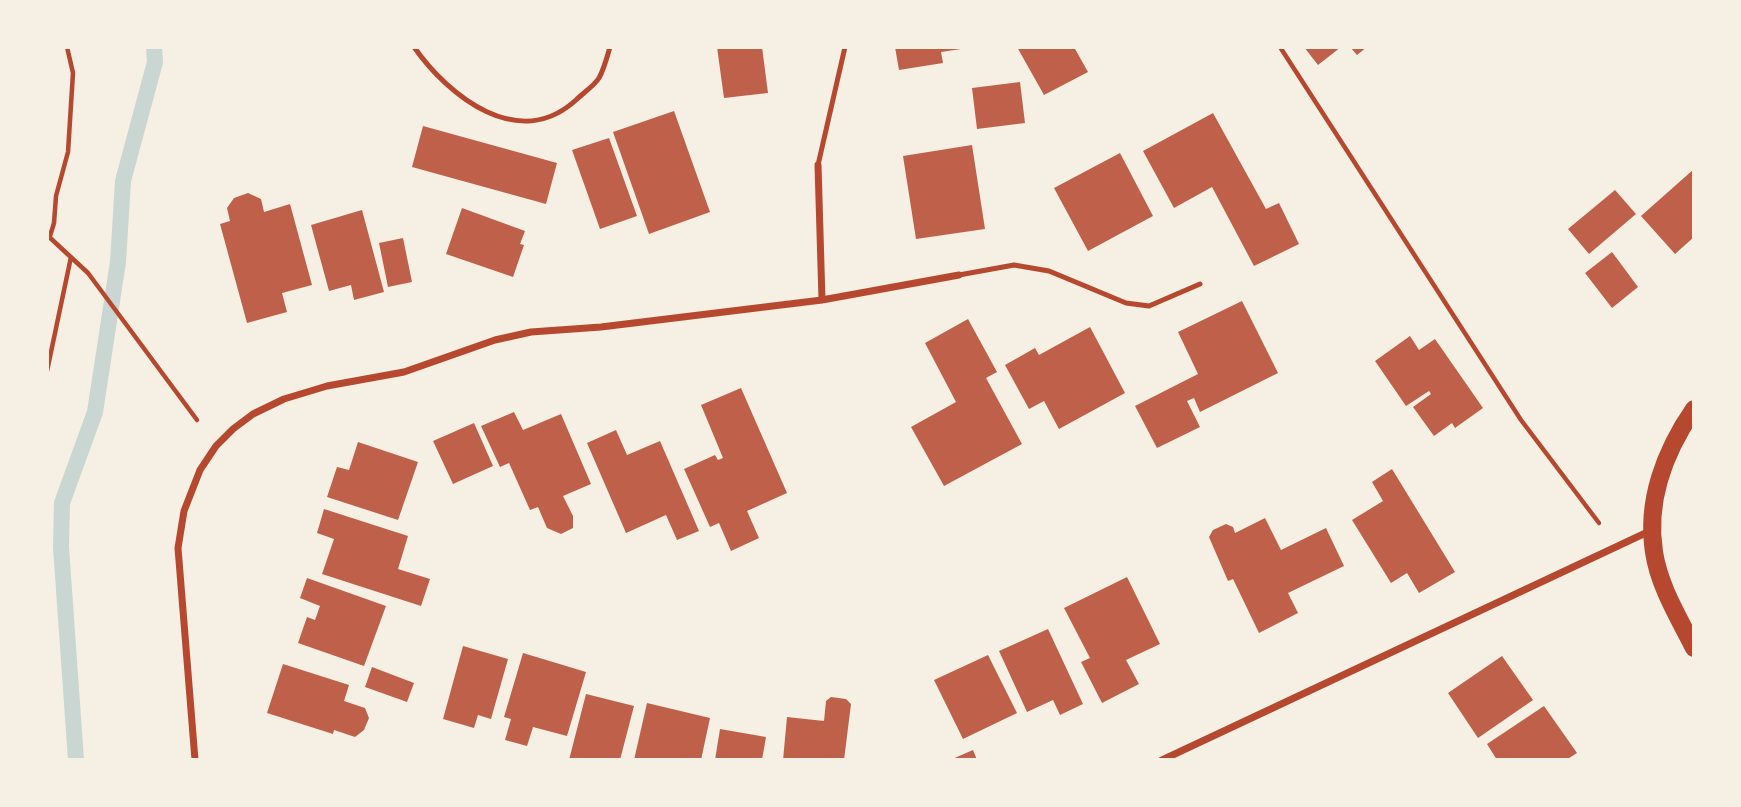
<!DOCTYPE html>
<style>
body{margin:0}
#map{position:relative;width:1741px;height:807px;overflow:hidden;background:#f6efe4;font-family:"PT Sans Narrow",sans-serif}
canvas{display:block}
.frame{position:absolute;inset:0;border:49px solid #f6efe4;pointer-events:none}
</style>
<div id="map">
<canvas width="1741" height="807"></canvas>
<div class="frame"></div>
</div>
<script>
const c = document.querySelector('canvas').getContext('2d');
c.lineJoin = 'round';
function trace(path, color, width, dash) {
  c.strokeStyle = color;
  c.lineWidth = width;
  c.lineCap = dash ? 'butt' : 'round';
  c.setLineDash(dash || []);
  c.stroke(path);
}
function fill(path, color) {
  c.fillStyle = color;
  c.fill(path, 'evenodd');
}
trace(new Path2D(`
 M 76,760 L 61,547 L 62,503 L 95,412 L 118,262 L 123,181 L 155,62 L 154,47`), '#c9d6d2', 16);
fill(new Path2D(`
 M 717,47 L 762,47 L 768,93 L 724,98 Z
 M 895,47 L 961,47 L 961,49 L 941,52 L 943,63 L 899,70 Z
 M 1017,47 L 1074,47 L 1088,72 L 1044,95 Z
 M 1304,47 L 1341,47 L 1318,65 Z
 M 1350,47 L 1367,47 L 1357,55 Z
 M 1020,82 L 1025,123 L 977,129 L 972,88 Z
 M 674,111 L 710,212 L 649,234 L 613,132 Z
 M 1213,113 L 1266,209 L 1279,203 L 1299,244 L 1254,266 L 1212,187 L 1174,208 L 1143,151 Z
 M 423,126 L 557,163 L 546,204 L 412,167 Z
 M 609,138 L 637,216 L 600,229 L 572,150 Z
 M 972,145 L 985,229 L 916,239 L 903,156 Z
 M 1120,153 L 1153,216 L 1088,251 L 1054,188 Z
 M 1694,169 L 1694,237 L 1675,254 L 1641,216 Z
 M 1615,190 L 1636,214 L 1589,254 L 1568,229 Z
 M 248,193 L 261,199 L 264,212 L 290,204 L 312,285 L 282,293 L 287,312 L 247,323 L 220,224 L 230,221 L 227,208 L 234,198 Z
 M 462,208 L 525,231 L 520,244 L 524,245 L 513,277 L 446,254 Z
 M 362,210 L 384,292 L 354,300 L 351,285 L 329,291 L 311,225 Z
 M 403,238 L 412,282 L 388,287 L 379,243 Z
 M 1612,252 L 1638,287 L 1612,308 L 1585,273 Z
 M 1242,301 L 1278,373 L 1200,412 L 1194,398 L 1187,401 L 1200,427 L 1157,448 L 1135,406 L 1198,374 L 1178,332 Z
 M 968,319 L 997,372 L 986,378 L 1022,444 L 944,486 L 911,427 L 956,402 L 925,343 Z
 M 1090,327 L 1125,393 L 1059,429 L 1044,401 L 1029,409 L 1005,365 L 1035,348 L 1039,355 Z
 M 1410,336 L 1419,350 L 1435,339 L 1483,408 L 1455,428 L 1452,423 L 1434,436 L 1413,407 L 1431,394 L 1429,391 L 1406,406 L 1375,361 Z
 M 741,388 L 787,493 L 747,511 L 759,538 L 731,551 L 719,523 L 710,527 L 684,469 L 715,455 L 718,460 L 723,458 L 701,405 Z
 M 514,412 L 523,430 L 561,414 L 591,484 L 563,496 L 573,516 L 573,528 L 561,534 L 547,528 L 538,507 L 530,510 L 509,463 L 500,467 L 481,426 Z
 M 474,423 L 493,466 L 453,484 L 433,441 Z
 M 616,430 L 627,455 L 660,441 L 699,531 L 677,540 L 666,515 L 626,533 L 587,443 Z
 M 358,442 L 418,462 L 398,520 L 327,497 L 337,467 L 349,470 Z
 M 1392,469 L 1455,572 L 1419,593 L 1407,573 L 1391,583 L 1352,520 L 1383,501 L 1372,482 Z
 M 324,509 L 408,536 L 398,569 L 430,579 L 421,606 L 322,574 L 334,539 L 317,533 Z
 M 1265,518 L 1281,550 L 1326,528 L 1344,566 L 1288,593 L 1298,613 L 1259,633 L 1233,579 L 1228,581 L 1209,537 L 1213,530 L 1226,524 L 1233,527 L 1235,533 Z
 M 1127,577 L 1160,644 L 1126,660 L 1139,684 L 1102,703 L 1081,662 L 1090,658 L 1064,608 Z
 M 307,578 L 386,606 L 364,666 L 298,643 L 307,617 L 315,620 L 320,606 L 300,598 Z
 M 1048,629 L 1083,704 L 1060,715 L 1053,700 L 1027,712 L 999,651 Z
 M 463,646 L 508,659 L 491,719 L 478,715 L 474,728 L 443,719 Z
 M 523,653 L 586,672 L 567,736 L 533,727 L 527,746 L 505,740 L 511,719 L 504,717 Z
 M 988,655 L 1017,713 L 963,739 L 934,680 Z
 M 1502,656 L 1533,700 L 1478,738 L 1448,693 Z
 M 283,664 L 349,685 L 344,701 L 365,708 L 369,718 L 364,730 L 355,737 L 334,730 L 333,734 L 267,713 Z
 M 372,667 L 414,683 L 407,702 L 365,687 Z
 M 586,694 L 634,706 L 620,760 L 569,760 Z
 M 831,697 L 846,699 L 851,704 L 844,760 L 783,760 L 787,717 L 824,721 L 826,701 Z
 M 647,703 L 710,718 L 701,760 L 634,760 Z
 M 1544,706 L 1577,753 L 1566,760 L 1497,760 L 1487,744 Z
 M 720,729 L 766,737 L 762,760 L 715,760 Z
 M 973,750 L 977,760 L 950,760 Z`), '#bf614a');
trace(new Path2D(`
 M 1280,47 L 1521,420 L 1599,523
 M 47,235 L 88,273 L 197,420
 M 50,236 L 54,223 L 56,196 L 68,152 L 73,73 L 67,47
 M 47,371 L 71,257`), '#b5482f', 4.5);
trace(new Path2D(`
 M 414,47 C 449,97 519,152 576,100 C 583,93 594,86 599,78 C 604,69 607,57 610,47
 M 818,165 L 845,47
 M 959,275 L 1014,265 L 1049,271 L 1126,303 L 1149,306 L 1200,284`), '#b5482f', 5);
trace(new Path2D(`
 M 818,165 L 822,300
 M 195,760 L 178,548 L 184,511 L 200,470 L 216,446 L 233,429 L 253,414 L 284,399 L 327,386 L 404,372 L 495,340 L 531,332 L 601,327 L 822,300 L 959,275
 M 1162,760 L 1652,530`), '#b5482f', 7);
trace(new Path2D(`
 M 1694,409 C 1665,451 1646,501 1654,552 C 1659,586 1679,618 1694,648`), '#b5482f', 18);
</script>
